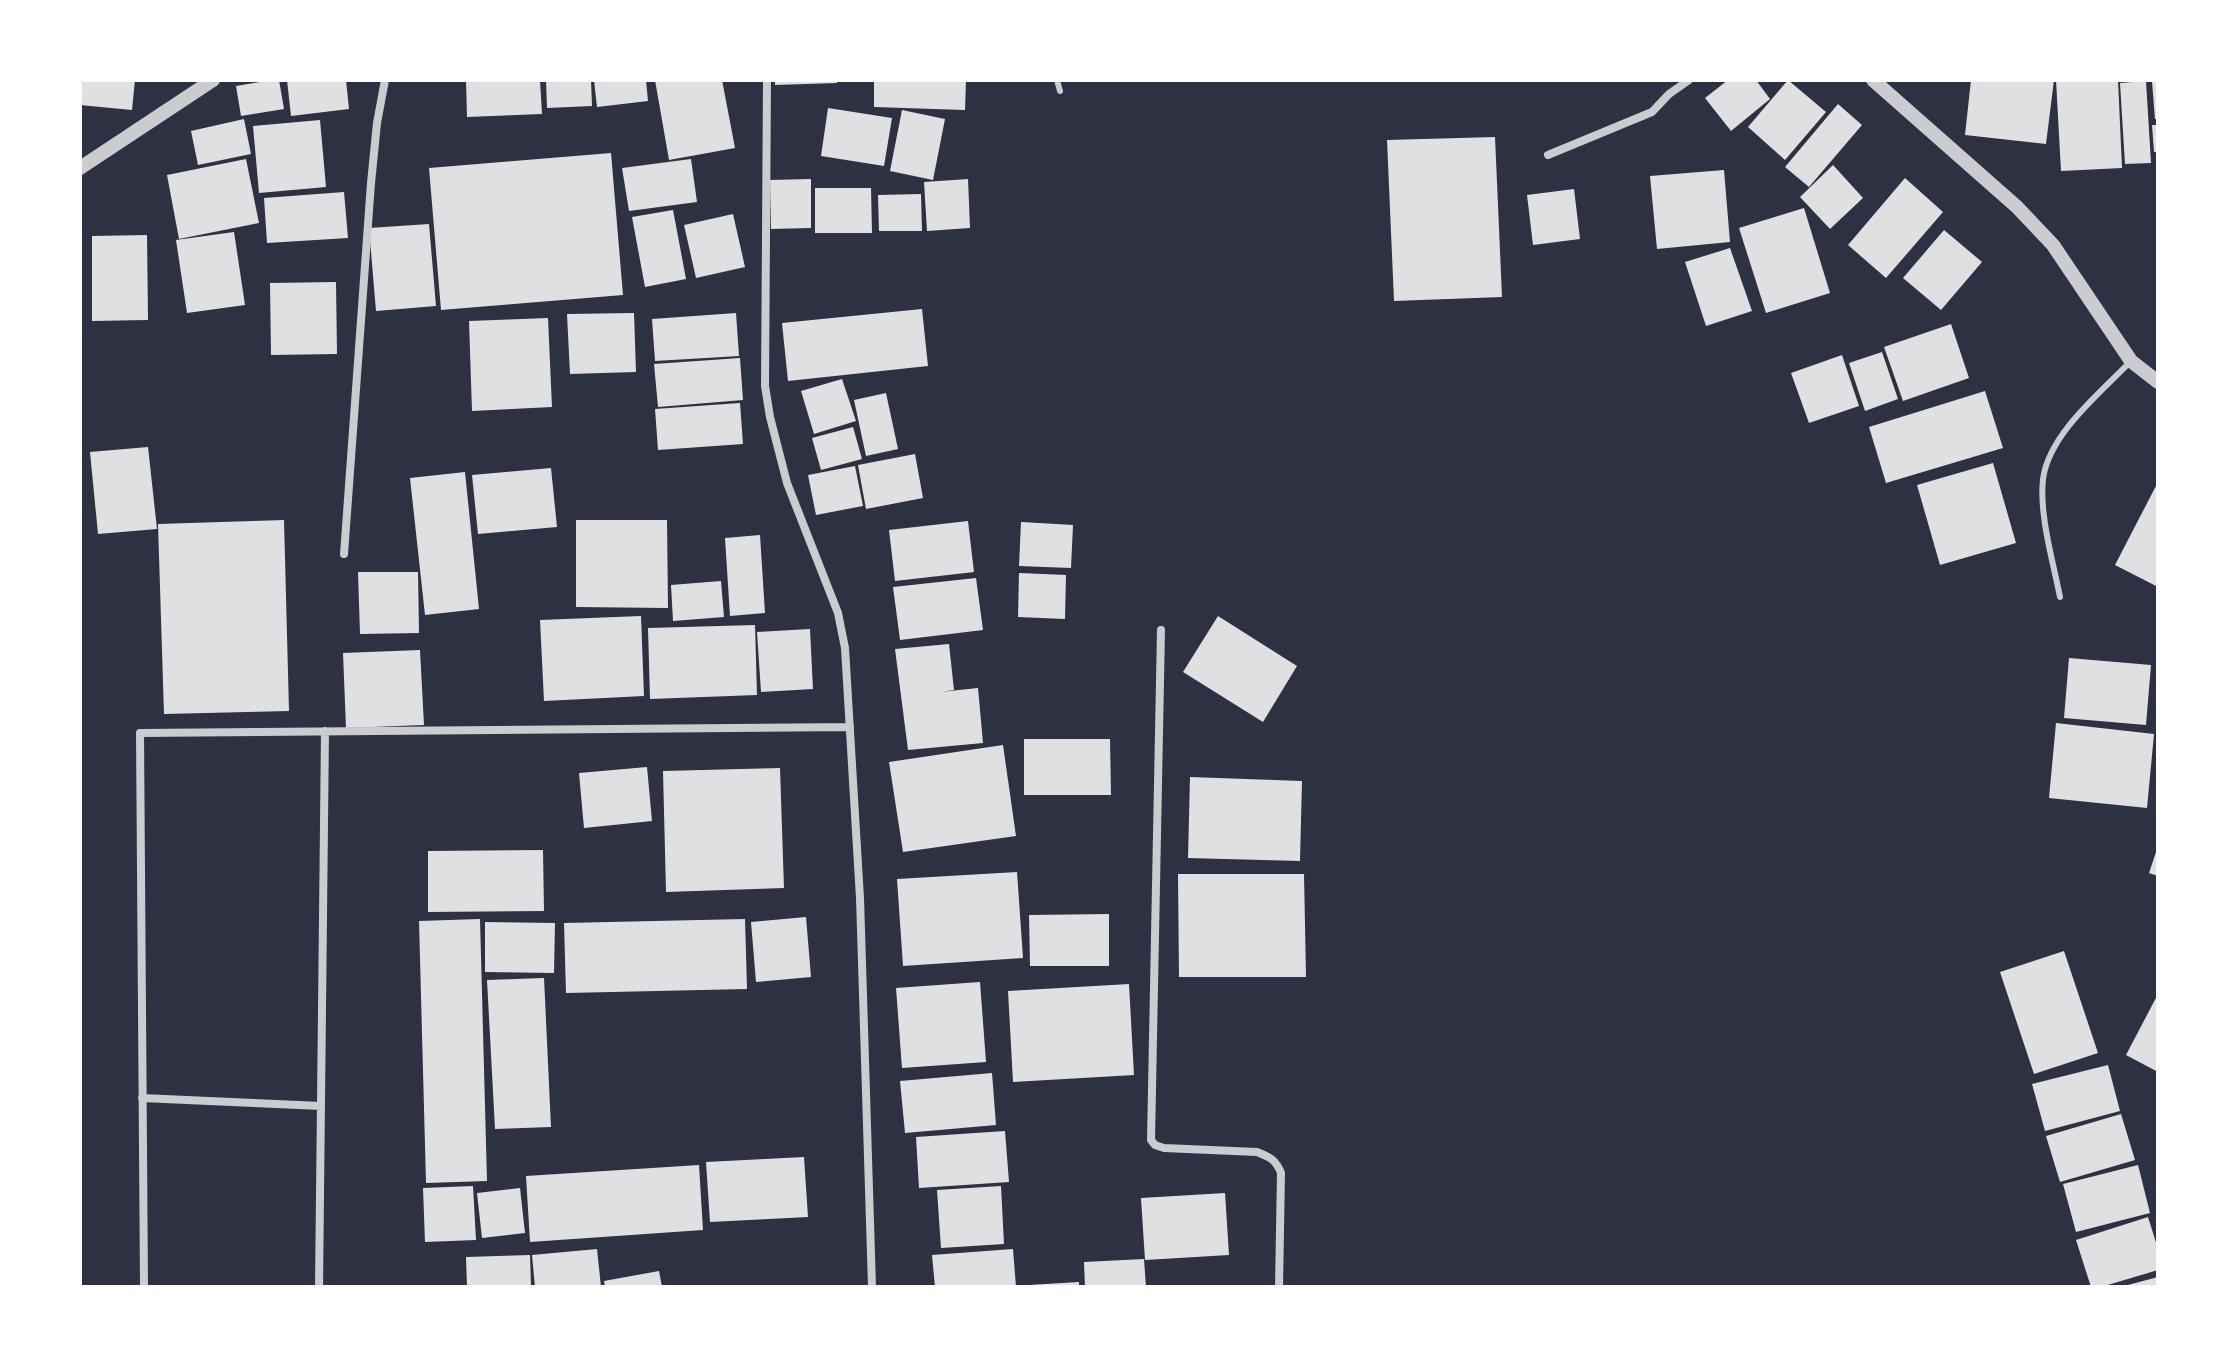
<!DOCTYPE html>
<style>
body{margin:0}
#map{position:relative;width:2238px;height:1367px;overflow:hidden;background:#2d3142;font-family:"Asap Condensed",sans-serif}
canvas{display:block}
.frame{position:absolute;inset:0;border:82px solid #fff;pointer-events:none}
</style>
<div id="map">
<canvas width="2238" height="1367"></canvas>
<div class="frame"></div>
</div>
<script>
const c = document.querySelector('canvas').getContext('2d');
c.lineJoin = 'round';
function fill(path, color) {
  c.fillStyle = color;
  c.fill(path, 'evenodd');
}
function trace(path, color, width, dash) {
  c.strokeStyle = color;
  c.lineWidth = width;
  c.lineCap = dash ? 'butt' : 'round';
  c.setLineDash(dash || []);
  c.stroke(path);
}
fill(new Path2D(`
 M 80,80 L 135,80 L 132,110 L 80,105 Z
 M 272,80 L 279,80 L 284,109 L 241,116 L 236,86 Z
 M 287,80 L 346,80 L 349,109 L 291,116 Z
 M 466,80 L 540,80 L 542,114 L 467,117 Z
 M 546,80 L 591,80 L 592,106 L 547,108 Z
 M 594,80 L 646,80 L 648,101 L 597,107 Z
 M 655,80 L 722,80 L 735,148 L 669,160 Z
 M 775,80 L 837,80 L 837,83 L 775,85 Z
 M 874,80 L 966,80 L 965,110 L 874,107 Z
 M 1728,80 L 1756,80 L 1770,99 L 1731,131 L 1705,98 Z
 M 1788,80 L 1826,112 L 1785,160 L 1748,127 Z
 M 1971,80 L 2054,80 L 2046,144 L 1965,135 Z
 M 2056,80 L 2118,80 L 2122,168 L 2061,171 Z
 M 2146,81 L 2151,163 L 2125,164 L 2120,83 Z
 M 2158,81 L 2158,119 L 2155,119 L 2152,82 Z
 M 1838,104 L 1862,125 L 1809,187 L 1785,167 Z
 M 828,108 L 892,118 L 884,166 L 821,156 Z
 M 902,110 L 945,119 L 933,180 L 890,171 Z
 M 244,119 L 251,154 L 198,165 L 191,131 Z
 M 320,120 L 326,187 L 259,193 L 253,126 Z
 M 2152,125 L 2158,125 L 2158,152 L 2154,152 Z
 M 1495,137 L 1502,297 L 1394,301 L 1387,140 Z
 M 611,153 L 623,295 L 441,310 L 429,168 Z
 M 246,159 L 259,223 L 179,239 L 167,175 Z
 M 691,159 L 697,202 L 629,211 L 622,168 Z
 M 1833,165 L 1863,198 L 1830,229 L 1800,197 Z
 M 1724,170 L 1730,242 L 1657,249 L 1650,176 Z
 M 1905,178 L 1943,212 L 1886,278 L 1848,245 Z
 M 811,179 L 811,228 L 771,229 L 770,180 Z
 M 968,179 L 970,228 L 927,231 L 924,182 Z
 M 815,188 L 871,188 L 872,233 L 815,233 Z
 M 1574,189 L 1580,239 L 1533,245 L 1527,195 Z
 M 344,192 L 348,238 L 267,243 L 264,198 Z
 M 921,194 L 922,231 L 879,231 L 878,195 Z
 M 1804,208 L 1830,293 L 1766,313 L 1739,228 Z
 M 673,210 L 686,279 L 645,287 L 632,217 Z
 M 733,214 L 745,267 L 696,278 L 684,225 Z
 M 429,224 L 436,306 L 376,311 L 369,228 Z
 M 1944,230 L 1982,262 L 1941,310 L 1903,278 Z
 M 234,232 L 245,305 L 187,313 L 176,240 Z
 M 147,235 L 148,320 L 92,321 L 92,236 Z
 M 1730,248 L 1752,311 L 1706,326 L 1685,262 Z
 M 336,282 L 337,354 L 271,355 L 270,283 Z
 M 922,309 L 928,366 L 788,381 L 782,323 Z
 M 634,313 L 636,372 L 570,374 L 567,314 Z
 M 736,313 L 739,356 L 655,361 L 652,319 Z
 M 548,318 L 552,407 L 472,411 L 469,321 Z
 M 1951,324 L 1969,378 L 1903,401 L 1884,347 Z
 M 1882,352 L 1898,399 L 1865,411 L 1849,363 Z
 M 1842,355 L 1859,406 L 1809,423 L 1791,373 Z
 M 740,358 L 743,400 L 658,407 L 654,364 Z
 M 842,379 L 856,421 L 814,434 L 801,391 Z
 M 1985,391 L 2003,448 L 1886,483 L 1869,427 Z
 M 886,393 L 898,449 L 866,456 L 854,400 Z
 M 740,403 L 743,444 L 658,450 L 655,409 Z
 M 853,427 L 862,459 L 821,470 L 812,438 Z
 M 148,447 L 157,529 L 98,534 L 90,452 Z
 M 915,454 L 923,498 L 866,509 L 858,465 Z
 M 1993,463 L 2016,543 L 1940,565 L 1917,485 Z
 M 855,466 L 863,506 L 816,515 L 808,475 Z
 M 551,468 L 557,527 L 478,534 L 472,475 Z
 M 465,472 L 479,609 L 425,615 L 410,478 Z
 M 2158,482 L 2158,587 L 2115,565 Z
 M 284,520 L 289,711 L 164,714 L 158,524 Z
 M 576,520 L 667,520 L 668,608 L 576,607 Z
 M 968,521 L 974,572 L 895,581 L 889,530 Z
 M 1021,522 L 1073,525 L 1071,568 L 1019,566 Z
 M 760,535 L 765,613 L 730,616 L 725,538 Z
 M 358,572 L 418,572 L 419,633 L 360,634 Z
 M 1019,573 L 1066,575 L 1065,619 L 1018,617 Z
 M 976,578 L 983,630 L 900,640 L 893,587 Z
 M 721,581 L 724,617 L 673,621 L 671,585 Z
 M 641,616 L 644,696 L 544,701 L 540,620 Z
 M 1218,616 L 1297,666 L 1263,722 L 1183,672 Z
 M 755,625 L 757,695 L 650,699 L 648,628 Z
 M 810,629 L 813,689 L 761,692 L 757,632 Z
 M 949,644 L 954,690 L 940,692 L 978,688 L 983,743 L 908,750 L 895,649 Z
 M 420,650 L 424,725 L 346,728 L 343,653 Z
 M 2069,658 L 2151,665 L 2146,725 L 2064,718 Z
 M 2056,723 L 2154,734 L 2147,808 L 2049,798 Z
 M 1024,739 L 1110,739 L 1111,795 L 1024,795 Z
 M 1003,745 L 1016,836 L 903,852 L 889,762 Z
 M 647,767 L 652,821 L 584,828 L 579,773 Z
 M 780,768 L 784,888 L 666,892 L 663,771 Z
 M 1190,777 L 1302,781 L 1300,861 L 1188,858 Z
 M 2158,846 L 2158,876 L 2149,873 Z
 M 543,850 L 544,911 L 428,912 L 428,851 Z
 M 1017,872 L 1023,958 L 903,966 L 897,879 Z
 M 1178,874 L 1304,874 L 1306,977 L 1179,977 Z
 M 1109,914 L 1109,966 L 1030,966 L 1029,915 Z
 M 806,917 L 811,977 L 756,982 L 751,922 Z
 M 480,919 L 487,1181 L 426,1183 L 419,921 Z
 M 745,919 L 747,989 L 566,993 L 564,923 Z
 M 485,922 L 555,923 L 554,973 L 485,972 Z
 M 2064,951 L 2098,1053 L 2034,1074 L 2000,972 Z
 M 544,978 L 551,1127 L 495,1129 L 487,980 Z
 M 980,982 L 986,1062 L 902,1068 L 896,988 Z
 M 1129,984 L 1134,1075 L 1013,1082 L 1008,991 Z
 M 2158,994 L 2158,1072 L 2126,1055 Z
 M 2108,1065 L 2120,1111 L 2045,1131 L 2032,1084 Z
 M 992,1073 L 996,1125 L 905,1133 L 900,1081 Z
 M 2121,1114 L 2135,1160 L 2060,1182 L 2046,1136 Z
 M 1005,1131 L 1009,1182 L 919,1188 L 916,1137 Z
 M 804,1157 L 808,1217 L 710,1222 L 706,1162 Z
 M 699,1165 L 703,1230 L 530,1242 L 526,1176 Z
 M 2138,1165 L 2150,1213 L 2076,1232 L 2063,1184 Z
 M 473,1186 L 476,1240 L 425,1242 L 423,1188 Z
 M 1001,1186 L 1004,1244 L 941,1248 L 937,1190 Z
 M 520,1188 L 525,1233 L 482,1238 L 477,1193 Z
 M 1225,1193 L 1229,1255 L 1145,1260 L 1141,1198 Z
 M 2148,1217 L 2158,1249 L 2158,1270 L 2101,1287 L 2091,1287 L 2076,1240 Z
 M 597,1249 L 601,1287 L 535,1287 L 532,1255 Z
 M 1013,1249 L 1016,1287 L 935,1287 L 932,1255 Z
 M 530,1255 L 531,1287 L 467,1287 L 466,1257 Z
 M 1144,1259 L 1146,1287 L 1085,1287 L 1084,1262 Z
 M 659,1271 L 662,1287 L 605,1287 L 604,1281 Z
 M 2158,1277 L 2158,1287 L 2124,1287 L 2124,1286 Z
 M 1079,1282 L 1079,1287 L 1029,1287 L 1029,1285 Z`), '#e0e0e3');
trace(new Path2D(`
 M 1057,80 L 1060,91
 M 2060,597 C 2053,561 2039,515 2043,479 C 2049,434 2100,393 2131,361`), '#caccd0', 6);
trace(new Path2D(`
 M 767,80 L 765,386 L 770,417 L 787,483 L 838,613 L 845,648 L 860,898 L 872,1287
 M 1548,155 L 1652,112 L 1669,94 L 1689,80
 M 344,554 L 371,183 L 377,123 L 385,80
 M 1161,630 L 1151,1140 L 1155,1145 L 1164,1148 L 1257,1152 C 1270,1157 1276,1160 1281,1173 L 1279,1287
 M 142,1098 L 321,1106
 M 144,1287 L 140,733 L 850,727
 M 319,1287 L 325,731`), '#caccd0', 8);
trace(new Path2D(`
 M 1873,80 L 2017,207 L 2053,245 L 2131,361 L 2158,382
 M 80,168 L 213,80`), '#caccd0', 14);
</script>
